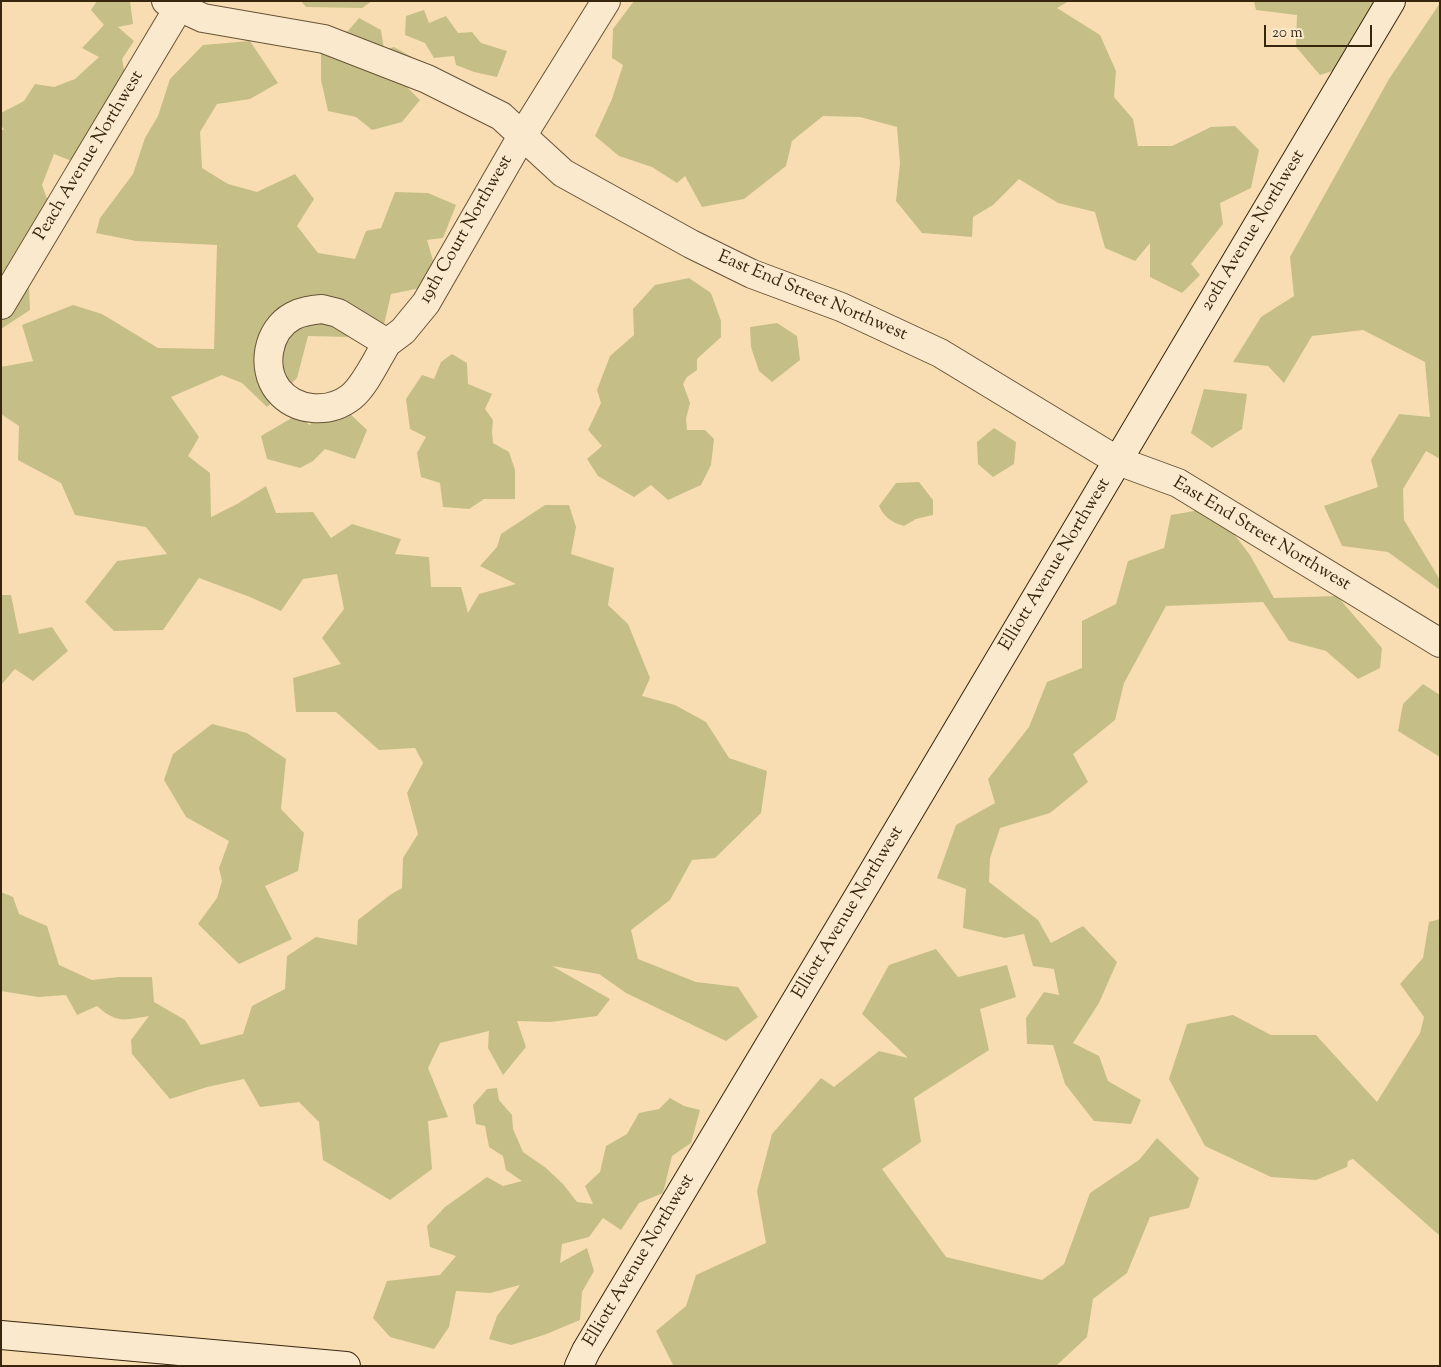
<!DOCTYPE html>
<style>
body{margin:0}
#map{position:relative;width:1441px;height:1367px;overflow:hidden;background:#f8ddb2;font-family:"Sorts Mill Goudy",serif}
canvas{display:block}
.frame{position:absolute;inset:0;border:2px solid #37250e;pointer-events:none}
.scale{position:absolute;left:1264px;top:25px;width:108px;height:22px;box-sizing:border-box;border:2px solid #37250e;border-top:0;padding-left:6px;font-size:15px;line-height:18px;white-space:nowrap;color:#37250e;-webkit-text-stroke:4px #fae9cd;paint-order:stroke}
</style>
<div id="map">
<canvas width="1441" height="1367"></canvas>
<div class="frame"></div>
<div class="scale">20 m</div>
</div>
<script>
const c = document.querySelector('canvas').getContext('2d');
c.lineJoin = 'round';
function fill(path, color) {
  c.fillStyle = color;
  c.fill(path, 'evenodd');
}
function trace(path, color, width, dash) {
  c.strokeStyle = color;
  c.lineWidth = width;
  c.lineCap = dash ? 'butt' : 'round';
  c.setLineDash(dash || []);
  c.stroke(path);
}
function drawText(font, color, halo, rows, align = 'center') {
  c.font = font + ' "Sorts Mill Goudy",serif';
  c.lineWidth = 4.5;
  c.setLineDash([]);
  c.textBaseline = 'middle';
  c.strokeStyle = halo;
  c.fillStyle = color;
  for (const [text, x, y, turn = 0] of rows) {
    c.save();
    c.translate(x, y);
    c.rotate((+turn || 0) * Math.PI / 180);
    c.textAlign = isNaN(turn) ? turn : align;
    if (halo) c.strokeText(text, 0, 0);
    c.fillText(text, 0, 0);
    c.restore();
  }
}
fill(new Path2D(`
 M 97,1 L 130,1 L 133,24 L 118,27 L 134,41 L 122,59 L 127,85 L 80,157 L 69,160 L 54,154 L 42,185 L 58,229 L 27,244 L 30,310 L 1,329 L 1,130 L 4,130 L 1,125 L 1,113 L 24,101 L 35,84 L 54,87 L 75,79 L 99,57 L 82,48 L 104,25 L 91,10 Z
 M 301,1 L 372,1 L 362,8 L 306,7 Z
 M 634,1 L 1069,1 L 1057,8 L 1100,35 L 1116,71 L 1114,97 L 1133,119 L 1138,146 L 1172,146 L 1211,127 L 1235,126 L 1259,150 L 1251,188 L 1220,203 L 1223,224 L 1191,264 L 1200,275 L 1182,293 L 1150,277 L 1150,243 L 1135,261 L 1105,248 L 1095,212 L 1058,203 L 1019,179 L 993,205 L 973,217 L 972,237 L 922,233 L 896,201 L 900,163 L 897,127 L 860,117 L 823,116 L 792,141 L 786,166 L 744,199 L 702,207 L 685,176 L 677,183 L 652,167 L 619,156 L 595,136 L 612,99 L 623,65 L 612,58 L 613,29 Z
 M 1254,1 L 1401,1 L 1369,15 L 1373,58 L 1320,75 L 1296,47 L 1297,15 L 1256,10 Z
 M 1440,3 L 1440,459 L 1426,451 L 1403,489 L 1404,520 L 1440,580 L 1440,590 L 1388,552 L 1342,546 L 1324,506 L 1378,487 L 1371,460 L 1399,414 L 1430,417 L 1425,362 L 1363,330 L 1312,336 L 1284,383 L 1268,366 L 1233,362 L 1261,317 L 1294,296 L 1290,257 L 1389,79 Z
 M 424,10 L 429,23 L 446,16 L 458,33 L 472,32 L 481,43 L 507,51 L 497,77 L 474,72 L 456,65 L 454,56 L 434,58 L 425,43 L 405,35 L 406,16 Z
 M 359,18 L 381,30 L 384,50 L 394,47 L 419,61 L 408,88 L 420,100 L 402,122 L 372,130 L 356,117 L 328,111 L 321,80 L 321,54 L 340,33 L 348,31 Z
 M 250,41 L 278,83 L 250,99 L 217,104 L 200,132 L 202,168 L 228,184 L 257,192 L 295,174 L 314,199 L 297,226 L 318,253 L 355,259 L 366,231 L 381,228 L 395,192 L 428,193 L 456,205 L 443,238 L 427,240 L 440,284 L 391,294 L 383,329 L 351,337 L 308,336 L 297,378 L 267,407 L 242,383 L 222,375 L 171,397 L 199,437 L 188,456 L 210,473 L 211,517 L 237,504 L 266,486 L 276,513 L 313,512 L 331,538 L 352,524 L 401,539 L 395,554 L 429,557 L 431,587 L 461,587 L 468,613 L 479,594 L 516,584 L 480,566 L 497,547 L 501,534 L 545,505 L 569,505 L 576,527 L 571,554 L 614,568 L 608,605 L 628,624 L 650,678 L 642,696 L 675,705 L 706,722 L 729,758 L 767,771 L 761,813 L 715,858 L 692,860 L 670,900 L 631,930 L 638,959 L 696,982 L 738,987 L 758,1017 L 726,1041 L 626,993 L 599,974 L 552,966 L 610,999 L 597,1016 L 550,1022 L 517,1021 L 526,1047 L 503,1075 L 488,1048 L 489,1031 L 440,1043 L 428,1068 L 448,1117 L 428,1121 L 432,1169 L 390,1200 L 323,1160 L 319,1122 L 299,1102 L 260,1107 L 244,1079 L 207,1087 L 170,1099 L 132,1054 L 131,1040 L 149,1016 C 125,1020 117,1024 97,1006 L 77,1015 L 66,995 L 38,997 L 1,991 L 1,892 L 13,897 L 19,914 L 47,926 L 59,965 L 92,980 L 119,977 L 152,977 L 154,1002 L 185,1020 L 201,1045 L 243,1034 L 252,1006 L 285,989 L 287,956 L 316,937 L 357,945 L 358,920 L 390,895 L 402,888 L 403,858 L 418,834 L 407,793 L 423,763 L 415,748 L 379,750 L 336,712 L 296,712 L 293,678 L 341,664 L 322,638 L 344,609 L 337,574 L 303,579 L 281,611 L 250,597 L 199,578 L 163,630 L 114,631 L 85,602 L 117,561 L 167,554 L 146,527 L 75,515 L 61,483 L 18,460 L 19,426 L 1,414 L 1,367 L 33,361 L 22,325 L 73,305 L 102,314 L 158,348 L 214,349 L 217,245 L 136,241 L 96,233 L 100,218 L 133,174 L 145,138 L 158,116 L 170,79 L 203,45 Z
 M 689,278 L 711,293 L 721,321 L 721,337 L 697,359 L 697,370 L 687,377 L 683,384 L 690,403 L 686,419 L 687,430 L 705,430 L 714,439 L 711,465 L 701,485 L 668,500 L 651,485 L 634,497 L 598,476 L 587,459 L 602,446 L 588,430 L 601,403 L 597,390 L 610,356 L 634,335 L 633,309 L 655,285 Z
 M 777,323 L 797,336 L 800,360 L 772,382 L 759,371 L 751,347 L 750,327 Z
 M 452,354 L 467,363 L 468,384 L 492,394 L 485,409 L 493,420 L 492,432 L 493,443 L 509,452 L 515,470 L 515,499 L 484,499 L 469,509 L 443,507 L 440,483 L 421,477 L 417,453 L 426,437 L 410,429 L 406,399 L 422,375 L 434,379 L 441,362 Z
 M 1204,389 L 1247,394 L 1242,429 L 1212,448 L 1191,433 Z
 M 344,408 L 367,430 L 355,459 L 325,449 L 313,461 L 300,468 L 267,459 L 261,436 L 295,416 L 310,425 L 320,409 Z
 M 994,428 L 1016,442 L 1014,464 L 993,477 L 978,464 L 977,442 Z
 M 919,482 L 933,500 L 933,515 L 916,519 L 904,526 C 891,522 885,518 879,506 L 896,483 Z
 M 1200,510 L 1230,529 L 1250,555 L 1274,598 L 1337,596 L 1382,648 L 1380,668 L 1358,679 L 1326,651 L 1289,641 L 1263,602 L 1166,606 L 1124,683 L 1115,720 L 1073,754 L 1088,782 L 1050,813 L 1000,828 L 990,858 L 989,882 L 1038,920 L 1051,943 L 1083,926 L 1117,962 L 1099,1003 L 1073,1043 L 1099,1056 L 1108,1081 L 1141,1100 L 1131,1124 L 1094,1121 L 1065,1084 L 1053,1045 L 1027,1044 L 1026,1018 L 1044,992 L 1059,995 L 1054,969 L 1033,966 L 1024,934 L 1005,938 L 963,928 L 966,889 L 937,878 L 956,825 L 995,803 L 988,779 L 1029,727 L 1047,682 L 1082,668 L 1082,621 L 1116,604 L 1128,561 L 1164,548 L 1171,515 Z
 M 1,595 L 11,595 L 19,634 L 52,627 L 68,651 L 33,681 L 15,669 L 1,685 Z
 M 1423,684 L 1440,695 L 1440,757 L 1398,731 L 1403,704 Z
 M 212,724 L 247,733 L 286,759 L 281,809 L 304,833 L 298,871 L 265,886 L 292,939 L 239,964 L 198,924 L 217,898 L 222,881 L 219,868 L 229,841 L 186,817 L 164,780 L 173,754 Z
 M 1440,919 L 1440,1236 L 1353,1159 L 1348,1161 L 1347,1167 L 1316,1180 L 1271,1177 L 1205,1146 L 1169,1079 L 1187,1024 L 1233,1015 L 1271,1035 L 1316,1035 L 1377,1102 L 1420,1033 L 1424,1017 L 1400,984 L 1423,958 L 1429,922 Z
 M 936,949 L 958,977 L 1007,965 L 1016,997 L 980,1009 L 989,1050 L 914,1098 L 921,1142 L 882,1169 L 946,1257 L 1042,1280 L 1064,1264 L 1090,1193 L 1139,1160 L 1157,1138 L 1199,1178 L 1189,1208 L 1150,1217 L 1127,1273 L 1093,1299 L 1087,1337 L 1056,1366 L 673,1365 L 656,1331 L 686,1306 L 696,1275 L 766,1243 L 757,1191 L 772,1134 L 821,1078 L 834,1087 L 879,1051 L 908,1058 L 862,1014 L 889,965 Z
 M 497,1088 L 499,1100 L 512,1115 L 513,1129 L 523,1152 L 546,1168 L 563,1184 L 577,1202 L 593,1204 L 585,1186 L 600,1172 L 606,1146 L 627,1134 L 639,1113 L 659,1109 L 670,1098 L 684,1106 L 700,1110 L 691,1143 L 672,1156 L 663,1193 L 639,1203 L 621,1230 L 603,1218 L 589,1237 L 562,1244 L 560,1263 L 587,1248 L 594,1271 L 582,1292 L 580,1320 L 544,1335 L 511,1345 L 489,1339 L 497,1316 L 520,1285 L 490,1293 L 456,1291 L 449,1327 L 434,1349 L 390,1337 L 373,1318 L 387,1281 L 440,1275 L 456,1256 L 430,1247 L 427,1226 L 445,1207 L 487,1177 L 503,1186 L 522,1181 L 506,1170 L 503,1156 L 489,1147 L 485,1126 L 476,1124 L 473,1105 L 487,1089 Z`), '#c5bf87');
const street = new Path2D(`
 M 166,1 L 203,18 L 324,39 L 427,79 L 501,116 L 563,173 L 691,244 L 752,274 L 841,307 L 940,353 L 1118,461 L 1178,483 L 1440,643
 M 1,305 L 179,7
 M 322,309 L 338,313 L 387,343 C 377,359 365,386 351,397 C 329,414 296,412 278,390 C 261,368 267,330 293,316 C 302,311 312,310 322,309 Z
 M 387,343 L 403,331 L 426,303 L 522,136 L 606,1`);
const secondary = new Path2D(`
 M 1,1335 L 346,1366
 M 579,1366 L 586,1351 L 860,894 L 1391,1`);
trace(street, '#675337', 30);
trace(secondary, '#37250e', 30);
trace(street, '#fae9cd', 28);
trace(secondary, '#fae9cd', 28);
drawText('18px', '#37250e', '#fae9cd', [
 ["Peach Avenue Northwest",90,156,-59],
 ["19th Court Northwest",467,230,-60],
 ["20th Avenue Northwest",1254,231,-59],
 ["East End Street Northwest",812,297,23],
 ["East End Street Northwest",1261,535,31],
 ["Elliott Avenue Northwest",1056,565,-59],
 ["Elliott Avenue Northwest",849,913,-59],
 ["Elliott Avenue Northwest",640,1261,-59]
]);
</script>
